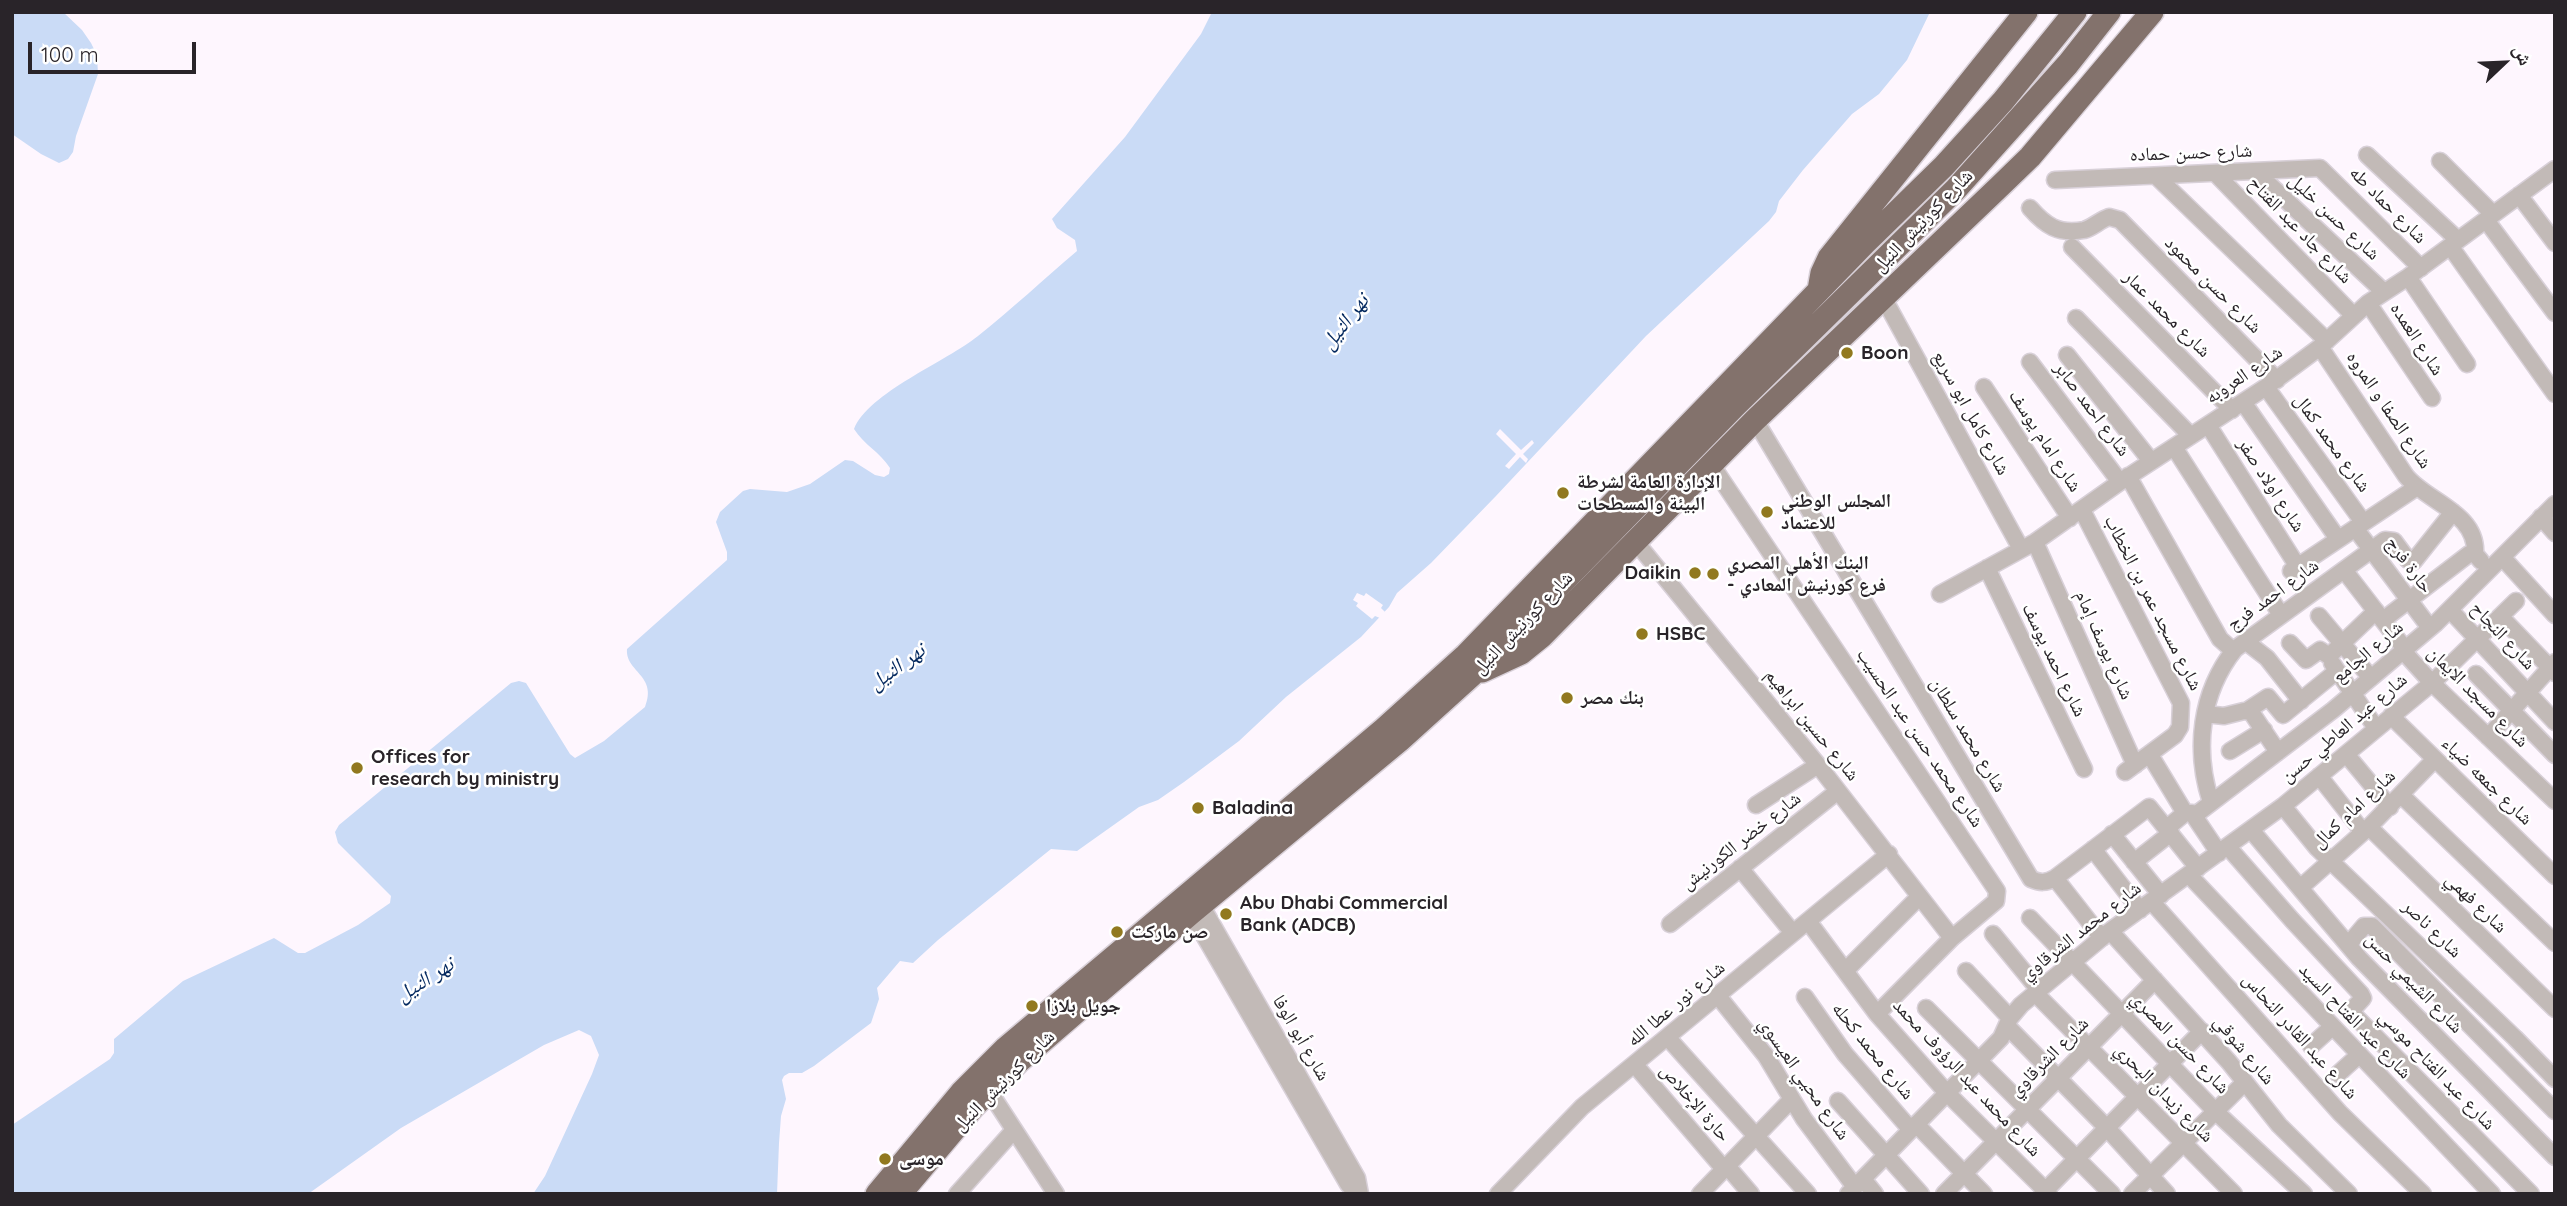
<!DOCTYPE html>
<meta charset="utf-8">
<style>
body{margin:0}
#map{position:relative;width:2567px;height:1206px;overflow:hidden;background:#fef6fe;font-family:Quicksand,"Noto Naskh Arabic",sans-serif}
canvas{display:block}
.frame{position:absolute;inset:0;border:14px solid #292429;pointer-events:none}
.north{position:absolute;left:2469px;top:28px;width:70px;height:70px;-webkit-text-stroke:5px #fff;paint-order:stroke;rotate:67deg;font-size:19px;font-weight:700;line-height:28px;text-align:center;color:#292429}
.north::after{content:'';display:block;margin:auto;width:24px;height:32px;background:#292429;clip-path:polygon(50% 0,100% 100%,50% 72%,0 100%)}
.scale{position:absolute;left:28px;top:42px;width:168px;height:32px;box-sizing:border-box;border:4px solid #292429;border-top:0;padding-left:9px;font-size:21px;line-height:24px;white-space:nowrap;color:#292429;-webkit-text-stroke:5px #fff;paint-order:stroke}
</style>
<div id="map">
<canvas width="2567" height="1206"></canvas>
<div class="frame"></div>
<div class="north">ش</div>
<div class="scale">100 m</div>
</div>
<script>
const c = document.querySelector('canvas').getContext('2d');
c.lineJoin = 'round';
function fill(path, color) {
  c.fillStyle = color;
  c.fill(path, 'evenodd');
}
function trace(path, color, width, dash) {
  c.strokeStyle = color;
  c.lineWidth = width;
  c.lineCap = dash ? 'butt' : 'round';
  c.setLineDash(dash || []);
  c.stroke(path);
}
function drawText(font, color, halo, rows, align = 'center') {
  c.font = font + ' Quicksand,"Noto Naskh Arabic",sans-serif';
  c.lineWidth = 5;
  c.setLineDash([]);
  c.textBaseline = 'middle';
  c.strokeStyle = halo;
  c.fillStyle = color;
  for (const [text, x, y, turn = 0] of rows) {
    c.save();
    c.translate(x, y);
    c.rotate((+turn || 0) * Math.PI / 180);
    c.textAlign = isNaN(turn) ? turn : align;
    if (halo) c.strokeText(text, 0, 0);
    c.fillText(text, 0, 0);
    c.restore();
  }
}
fill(new Path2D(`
 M 12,12 L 63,12 L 82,30 L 91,43 L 97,55 L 98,74 L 76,136 L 73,152 L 68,159 L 59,163 L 41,154 L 12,134 Z
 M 1212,12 L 1930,12 L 1907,60 L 1879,94 L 1852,114 L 1803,170 L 1779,201 L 1776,212 L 1769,221 L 1646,336 L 1495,497 L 1431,563 L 1397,593 L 1389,607 L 1361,637 L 1286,697 L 1239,741 L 1184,782 L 1158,800 L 1139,807 L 1077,851 L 1051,849 L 938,940 L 913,963 L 900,961 L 877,988 L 879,999 L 871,1023 L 814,1066 L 802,1073 L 789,1073 L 784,1076 L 782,1080 L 786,1099 L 781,1116 L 779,1143 L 777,1194 L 533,1194 L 545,1176 L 592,1074 L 599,1055 L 591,1036 L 579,1030 L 544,1045 L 401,1128 L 308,1194 L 12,1194 L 12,1125 L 110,1059 L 114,1053 L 114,1039 L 183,981 L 274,938 L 298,953 L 305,953 L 358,925 L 390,903 L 391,896 L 338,843 L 335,832 L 339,825 L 511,683 L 519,681 L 526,683 L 570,754 L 575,758 L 604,741 L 645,707 C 658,675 625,672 627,649 L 727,560 L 727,552 L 716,522 L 720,512 L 743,491 L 750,489 L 787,492 L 810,484 L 845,460 L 853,461 L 875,475 L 884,477 L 889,474 L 890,468 C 880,452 864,445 854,429 C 868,393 947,361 978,336 C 1012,309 1044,279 1077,251 L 1075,240 L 1057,228 L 1052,219 L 1125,137 L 1201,34 Z`), '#cadbf6');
fill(new Path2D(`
 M 1500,429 L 1521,450 L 1532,440 L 1534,443 L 1523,454 L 1528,459 L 1526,463 L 1520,457 L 1509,469 L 1505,466 L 1516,454 L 1496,434 Z
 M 1357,593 L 1364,596 L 1366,593 L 1383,605 L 1381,608 L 1385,612 L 1380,618 L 1375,616 L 1372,619 L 1356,606 L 1358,603 L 1353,600 Z`), '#fef6fe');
const minor = new Path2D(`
 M 2367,155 L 2458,240
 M 2440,161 L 2493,214
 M 2256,172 L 2384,292
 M 2216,174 L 2354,316
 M 2156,176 L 2327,341
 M 2055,180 L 2320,168 L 2421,268
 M 2519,195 L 2555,243
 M 2030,208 C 2045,225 2058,235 2084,230 C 2092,228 2100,220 2109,217 L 2120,220 L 2277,380
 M 2486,220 L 2555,313
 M 2450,246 L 2555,394
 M 2072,247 L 2232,410
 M 2408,277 L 2467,364
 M 1883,297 L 2021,549
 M 2368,303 L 2432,398
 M 2076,318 L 2191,436
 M 2320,347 L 2406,476 C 2427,502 2478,513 2475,554
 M 2067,355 L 2151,461
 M 2030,362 L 2120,482
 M 1984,387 L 2070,518
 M 2266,387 L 2363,522
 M 2243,402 L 2338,539
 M 1755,420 L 2031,879 C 2040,883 2046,883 2055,878 L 2149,807 L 2198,868
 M 2208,425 L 2298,567
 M 2174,447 L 2281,615
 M 1711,464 L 1997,891 L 1996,901 L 1952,938 L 1877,1014
 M 2128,476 L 2220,639 L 2229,647 L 2235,649
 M 2082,510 L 2181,703 L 2180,727 L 2175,735 L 2125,772
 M 2541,517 L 2555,533
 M 2355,528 L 2430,628
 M 1635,541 L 1818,765 L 1952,938
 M 2035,542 L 2135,765
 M 2502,557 L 2555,615
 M 1987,568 L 2084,769
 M 2344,570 L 2405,649
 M 2291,571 L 2417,487
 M 1940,594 L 2035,542 L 2120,482 L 2266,387 L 2320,347 L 2368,303 L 2408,277 L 2555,169
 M 2450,610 L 2555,722
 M 2319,616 L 2371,678
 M 2501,617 L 2555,673
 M 2383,620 L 2469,554 L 2475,554 L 2481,561
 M 2245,641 L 2267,658 L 2301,701
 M 2290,643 L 2306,660 L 2320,650 L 2329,656 L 2376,611
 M 2403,651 L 2432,683 L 2555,801
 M 2332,663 L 2376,728
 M 2476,674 L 2555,755
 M 2248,710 L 2268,697 L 2283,715 L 2337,671
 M 2205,714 L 2224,716 L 2244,711 L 2251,712 L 2278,752
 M 2391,716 L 2555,876
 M 2488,737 L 2555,662
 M 2230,751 L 2264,730
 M 2346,754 L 2390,807
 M 2150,755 L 2185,813
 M 2319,776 L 2363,832
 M 2401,795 L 2555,943
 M 2211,802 C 2194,750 2200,693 2235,649 L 2385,540 L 2394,541 L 2408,560 L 2414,561 L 2453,512
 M 1756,805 L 1818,765
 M 2283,806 L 2317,848 L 2515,1038 L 2555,1079
 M 2194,816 L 2333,710 L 2435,624 L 2555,504
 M 2369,827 L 2555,1009
 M 2167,828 L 2185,813 L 2192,813 L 2219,853
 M 2251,830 L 2359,958 L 2555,1157
 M 2112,834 L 2161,895
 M 2228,847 L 2292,920 L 2361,994 L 2363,998 L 2353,1009 L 2353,1014 L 2531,1194
 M 2093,849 L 2140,910
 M 2134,862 L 2171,833
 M 1740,868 L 1793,933
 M 2189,875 L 2492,1194
 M 2055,878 L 2102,938
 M 2300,888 L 2369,827 L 2435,759
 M 2152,902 L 2340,1113 L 2423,1194
 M 1201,905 L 1357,1178 L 1360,1194
 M 1191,913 L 1348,1184 L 1358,1194
 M 2030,918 L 2216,1112 L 2304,1194
 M 1808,921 L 1877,1014 L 1947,1093 L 2049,1194
 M 1670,924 L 1838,791
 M 2110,931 L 2229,1062 L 2279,1125 L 2349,1194
 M 1993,934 L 2039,990
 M 2348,945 L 2364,926 L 2372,926 L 2555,1111
 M 1845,971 L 1919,897
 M 1966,971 L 2010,1018
 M 2035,993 L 2234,1194
 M 1718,996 L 1766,1056 L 1804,1119 L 1855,1187
 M 1805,997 L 1845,1054 L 1911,1130
 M 1926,1008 L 2112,1194
 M 2007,1026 L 2106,1127 L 2167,1194
 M 1668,1038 L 1808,1194
 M 2311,1046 L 2332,1027
 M 1635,1065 L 1724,1169
 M 2338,1074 L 2359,1055
 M 989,1091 L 1056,1194
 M 1838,1101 L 1921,1194
 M 1916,1124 L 1984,1194
 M 1727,1166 L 1751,1194
 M 1863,1179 L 1875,1194
 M 957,1194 L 1014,1130
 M 1498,1194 L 1582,1107 L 1889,854
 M 1700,1194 L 1792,1099
 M 1848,1194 L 2001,1038 L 2010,1018 L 2021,1005 L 2110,931 L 2283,806 L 2432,683 L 2516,601
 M 1944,1194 L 2155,980
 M 2042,1194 L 2202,1031
 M 2132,1194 L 2245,1082`);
const highway = new Path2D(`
 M 1819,290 L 1822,273 L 1829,258 L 2026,12
 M 1482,671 L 1521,653 L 1542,636 L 1755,420 L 1999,187 L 2030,157 L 2152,12
 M 877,1194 L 961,1093 L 1006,1048 L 1384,729 L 1466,655 L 1865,243 L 1944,166 L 2003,101 L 2075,12
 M 900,1194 L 974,1106 L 1018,1062 L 1191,913 L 1399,741 L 1472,675 L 1734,407 L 1956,189 L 2068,64 L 2109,12`);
trace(minor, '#d8d0d8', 19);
trace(highway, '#d8d0d8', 26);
trace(minor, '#c2bab7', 16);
trace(highway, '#83726c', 23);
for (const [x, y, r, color] of [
 [1847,353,7,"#91791f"],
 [1563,493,7,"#91791f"],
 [1767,512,7,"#91791f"],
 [1695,573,7,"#91791f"],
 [1713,574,7,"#91791f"],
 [1642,634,7,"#91791f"],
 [1567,698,7,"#91791f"],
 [357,768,7,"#91791f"],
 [1198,808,7,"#91791f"],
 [1226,914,7,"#91791f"],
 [1117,932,7,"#91791f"],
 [1032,1006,7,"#91791f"],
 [885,1159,7,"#91791f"]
]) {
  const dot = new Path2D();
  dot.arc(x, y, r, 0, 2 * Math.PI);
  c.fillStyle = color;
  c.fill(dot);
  trace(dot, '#fff', 2.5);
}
drawText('19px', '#292429', '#fff', [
 ["شارع حسن حماده",2191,153,-2],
 ["شارع حماد طه",2388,205,45],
 ["شارع حسن خليل",2334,217,43],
 ["شارع كورنيش النيل",1923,221,-46],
 ["شارع جاد عبد الفتاح",2300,230,46],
 ["شارع حسن محمود",2213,285,45],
 ["شارع محمد عمار",2167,314,45],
 ["شارع العمده",2417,339,57],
 ["شارع العروبه",2244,375,-34],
 ["شارع احمد صابر",2092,409,53],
 ["شارع الصفا و المروه",2389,410,56],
 ["شارع كامل ابو سريع",1971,413,61],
 ["شارع امام يوسف",2045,441,57],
 ["شارع محمد كمال",2332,443,54],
 ["شارع اولاد صفر",2271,485,57],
 ["حارة فرج",2409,565,53],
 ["شارع احمد فرج",2273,595,-36],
 ["شارع مسجد عمر بن الخطاب",2153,603,63],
 ["شارع كورنيش النيل",1523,623,-46],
 ["شارع النجاح",2503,636,47],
 ["شارع يوسف إمام",2104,645,66],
 ["شارع الجامع",2368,652,-40],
 ["شارع احمد يوسف",2054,660,64],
 ["شارع مسجد الايمان",2478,697,45],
 ["شارع حسين ابراهيم",1812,725,51],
 ["شارع عبد العاطي حسن",2344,728,-40],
 ["شارع محمد سلطان",1968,735,59],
 ["شارع محمد حسن عبد الحسيب",1920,738,56],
 ["شارع جمعه ضياء",2487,781,44],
 ["شارع امام كمال",2354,809,-43],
 ["شارع خضر الكورنيش",1741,841,-38],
 ["شارع فهمي",2476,903,44],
 ["شارع ناصر",2432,929,44],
 ["شارع محمد الشرقاوي",2081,931,-38],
 ["شارع الشيمي حسن",2414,983,46],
 ["شارع نور عطا الله",1676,1004,-40],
 ["شارع عبد الفتاح السيد",2355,1021,46],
 ["شارع عبد القادر النحاس",2300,1036,48],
 ["شارع أبو الوفا",1301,1038,60],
 ["شارع حسن المصري",2180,1043,46],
 ["شارع شوقي",2244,1050,50],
 ["شارع محمد كحله",1873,1051,51],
 ["شارع الشرقاوي",2049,1057,-45],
 ["شارع عبد الفتاح موسي",2437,1070,46],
 ["شارع محمد عبد الرؤوف محمد",1967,1078,47],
 ["شارع محيي العيسوي",1804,1079,55],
 ["شارع كورنيش النيل",1004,1081,-45],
 ["شارع زيدان البحري",2164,1093,45],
 ["حارة الإخلاص",1695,1103,49]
]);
drawText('bold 19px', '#292429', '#fff', [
 ["Boon",1861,353],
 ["الإدارة العامة لشرطة",1577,482],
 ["البيئة والمسطحات",1577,504],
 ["المجلس الوطني",1781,501],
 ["للاعتماد",1781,523],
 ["البنك الأهلي المصري",1727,563],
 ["- فرع كورنيش المعادي",1727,585],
 ["Daikin",1681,573,"right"],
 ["HSBC",1656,634],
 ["بنك مصر",1581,698],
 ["Offices for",371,757],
 ["research by ministry",371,779],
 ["Baladina",1212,808],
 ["Abu Dhabi Commercial",1240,903],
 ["Bank (ADCB)",1240,925],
 ["صن ماركت",1131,932],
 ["جويل بلازا",1046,1006],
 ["موسى",899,1159]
], 'left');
drawText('italic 21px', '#03285e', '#fff', [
 ["نهر النيل",1345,322,-52],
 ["نهر النيل",897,667,-36],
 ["نهر النيل",425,980,-33]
]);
</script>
